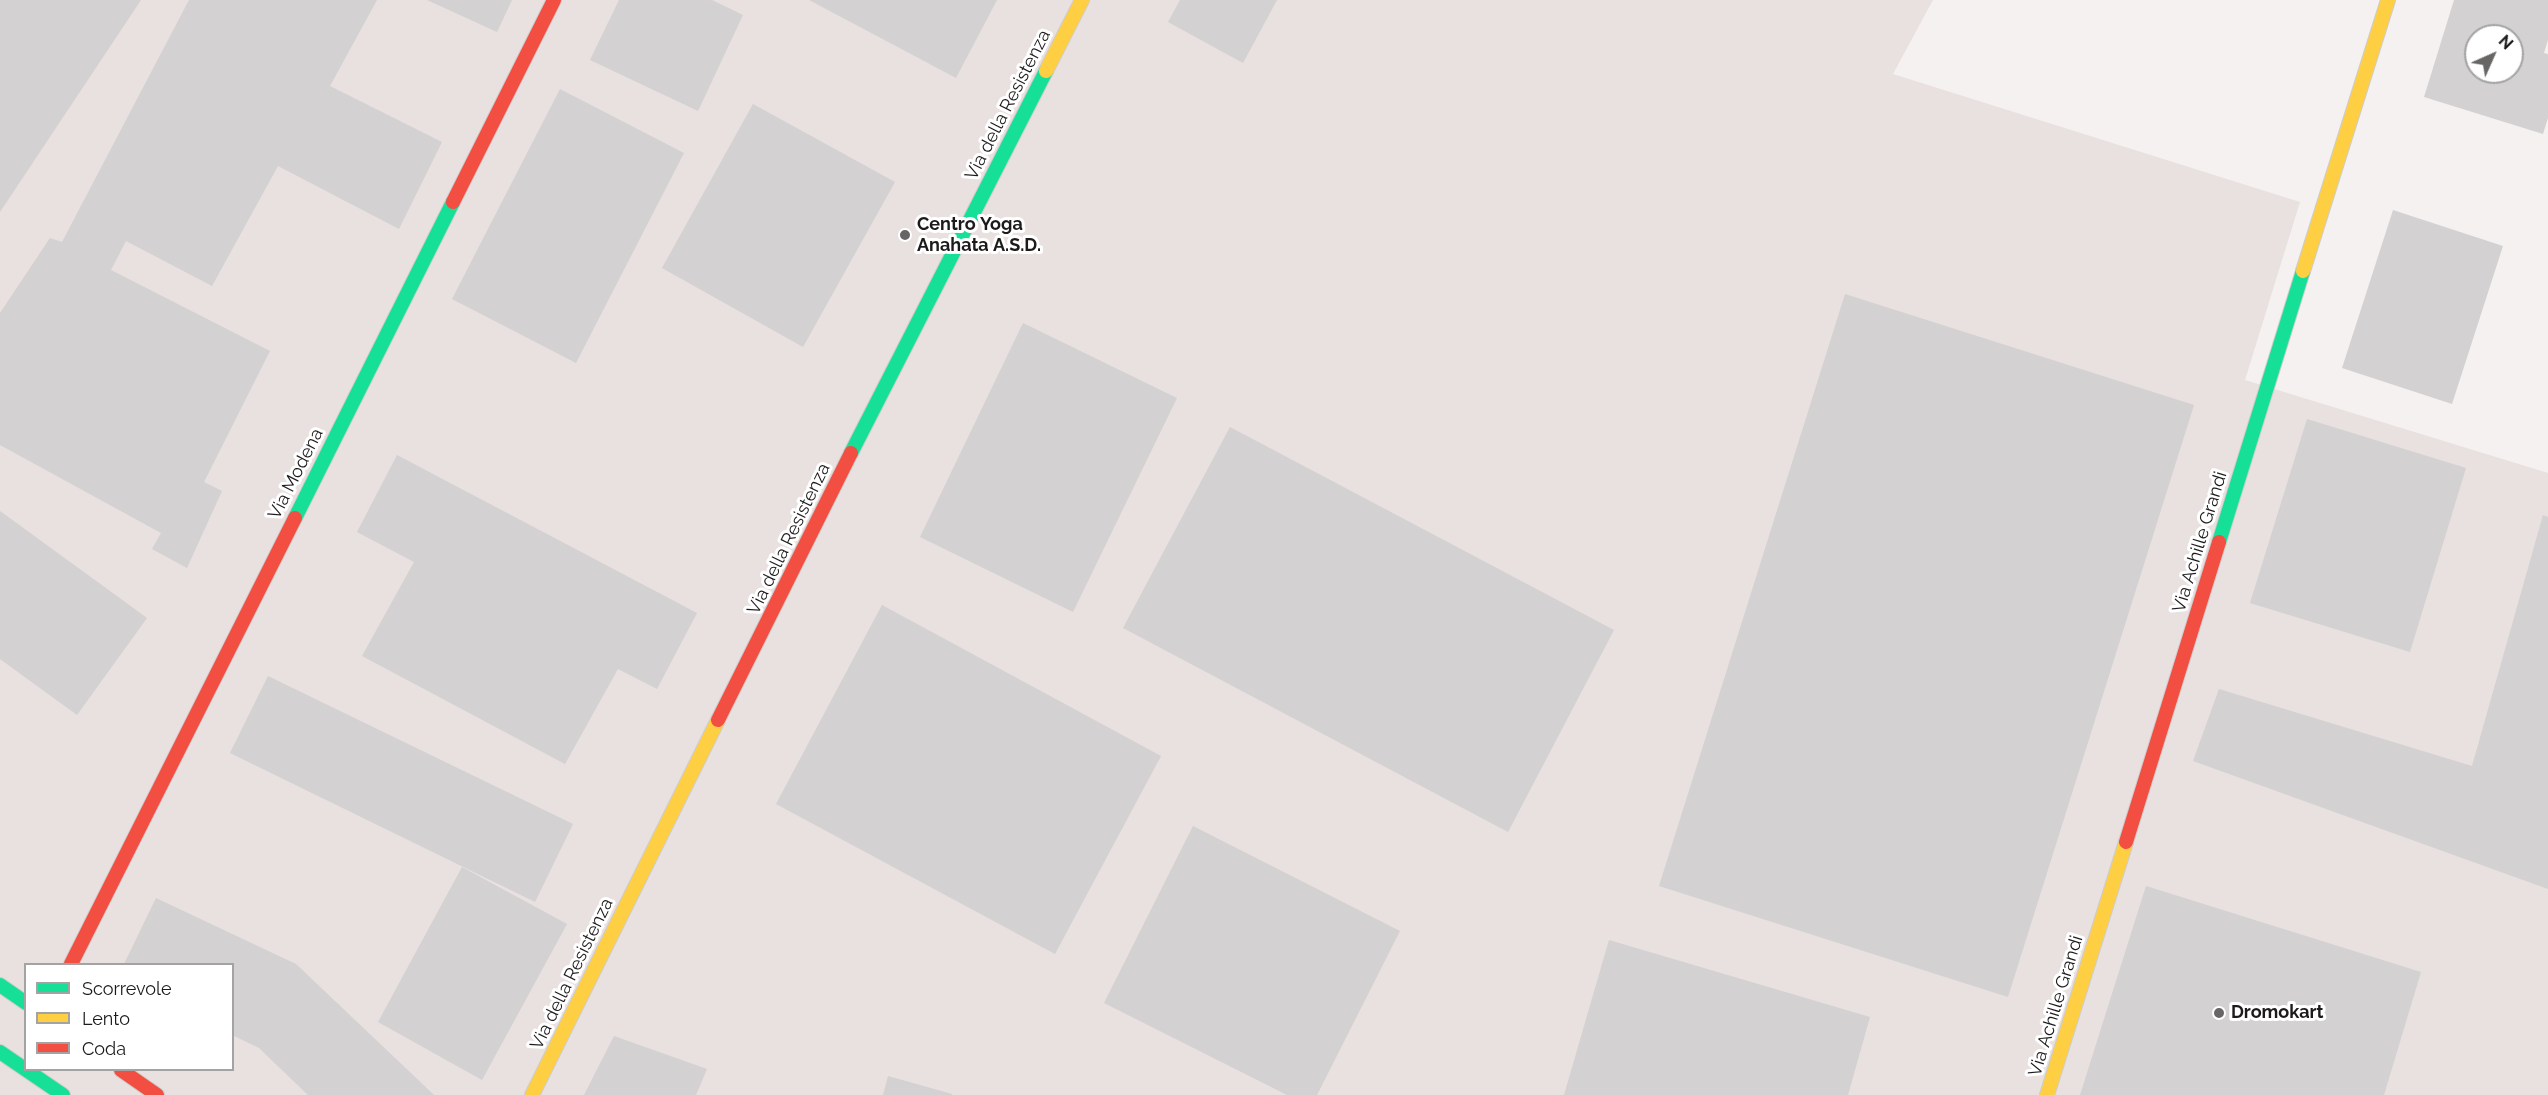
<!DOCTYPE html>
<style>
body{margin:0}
#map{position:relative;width:2548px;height:1095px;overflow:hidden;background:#f5f1f1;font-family:Raleway,sans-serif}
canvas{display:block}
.legend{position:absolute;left:24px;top:963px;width:210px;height:108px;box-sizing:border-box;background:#fff;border:2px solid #a4a3a3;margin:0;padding:8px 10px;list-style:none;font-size:18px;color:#1c1a1a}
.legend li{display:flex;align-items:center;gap:12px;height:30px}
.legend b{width:30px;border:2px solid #a4a3a3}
.north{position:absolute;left:2464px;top:24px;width:60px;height:60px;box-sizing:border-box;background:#fff;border:2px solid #a4a3a3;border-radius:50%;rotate:45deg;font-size:16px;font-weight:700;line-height:24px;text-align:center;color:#1c1a1a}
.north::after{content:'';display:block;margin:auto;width:21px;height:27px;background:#686565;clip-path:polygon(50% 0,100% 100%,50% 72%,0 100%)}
</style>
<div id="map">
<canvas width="2548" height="1095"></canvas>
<ul class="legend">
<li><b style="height:8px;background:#16e098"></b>Scorrevole</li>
<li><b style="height:8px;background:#ffcf43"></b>Lento</li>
<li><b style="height:8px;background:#f24e42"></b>Coda</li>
</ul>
<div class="north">N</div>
</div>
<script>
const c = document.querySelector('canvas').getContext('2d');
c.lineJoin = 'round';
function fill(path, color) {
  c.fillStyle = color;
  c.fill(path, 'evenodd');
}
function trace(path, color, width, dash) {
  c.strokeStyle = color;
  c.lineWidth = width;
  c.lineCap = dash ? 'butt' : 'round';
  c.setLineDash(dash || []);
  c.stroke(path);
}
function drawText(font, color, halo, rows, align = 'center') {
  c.font = font + ' Raleway,sans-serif';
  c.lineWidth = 6;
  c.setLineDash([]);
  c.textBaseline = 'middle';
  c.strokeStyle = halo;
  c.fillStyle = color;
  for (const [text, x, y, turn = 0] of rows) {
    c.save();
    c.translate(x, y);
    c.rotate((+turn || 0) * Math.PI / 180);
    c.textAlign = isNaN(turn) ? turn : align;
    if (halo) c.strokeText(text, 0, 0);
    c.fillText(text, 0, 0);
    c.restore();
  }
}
fill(new Path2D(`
 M 0,0 L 1933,0 L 1893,74 L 2300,202 L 2245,380 L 2548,473 L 2548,1095 L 0,1095 ZM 26,964 L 232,964 L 232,1070 L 26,1070 Z`), '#e9e0e0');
fill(new Path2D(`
 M 0,0 L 141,0 L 0,212 Z
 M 189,0 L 377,0 L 330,86 L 442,142 L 399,229 L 278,166 L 212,286 L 126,241 L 111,270 L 270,351 L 204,482 L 222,491 L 187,568 L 152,549 L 161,533 L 0,445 L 0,313 L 50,238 L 62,242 Z
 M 427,0 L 512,0 L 497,32 Z
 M 619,0 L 712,0 L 743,15 L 698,111 L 590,60 Z
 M 809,0 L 997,0 L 956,78 Z
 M 1180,0 L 1277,0 L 1243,63 L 1168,22 Z
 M 2454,0 L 2548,0 L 2548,40 L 2544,53 L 2548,54 L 2548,118 L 2543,134 L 2424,97 ZM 2476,36 L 2512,36 L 2512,72 L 2476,72 Z
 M 560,89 L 684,153 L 576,363 L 452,299 Z
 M 753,104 L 895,182 L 803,347 L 662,268 Z
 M 2393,210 L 2503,246 L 2452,404 L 2342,368 Z
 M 1845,294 L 2194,405 L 2008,997 L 1659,886 Z
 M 1023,323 L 1177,398 L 1073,612 L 920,537 Z
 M 2307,419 L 2466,468 L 2410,652 L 2250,603 Z
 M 1230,427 L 1614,630 L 1508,832 L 1123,628 Z
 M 397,455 L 697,613 L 657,689 L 618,669 L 565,764 L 362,656 L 414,562 L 357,532 Z
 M 0,511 L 147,618 L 77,715 L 0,659 Z
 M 2543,515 L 2548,517 L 2548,889 L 2193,761 L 2219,689 L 2472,766 Z
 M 882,605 L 1161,756 L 1055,954 L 776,804 Z
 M 268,676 L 573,824 L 535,902 L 230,753 Z
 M 1193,826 L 1400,931 L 1317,1095 L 1287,1095 L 1104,1003 Z
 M 462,867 L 567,924 L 482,1080 L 378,1022 Z
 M 2146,886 L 2421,972 L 2384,1095 L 2080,1095 Z
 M 156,898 L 296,964 L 434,1095 L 308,1095 L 259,1048 L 232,1035 L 232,964 L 124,964 Z
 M 1609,940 L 1870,1017 L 1848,1095 L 1564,1095 Z
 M 614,1036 L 707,1069 L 696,1095 L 584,1095 Z
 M 888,1076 L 952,1094 L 952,1095 L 883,1095 Z`), '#d3d1d1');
const fast = new Path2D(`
 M 851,453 L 1046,71
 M 295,518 L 453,202
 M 2219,542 L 2303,271
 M 0,985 L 26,1003
 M 0,1052 L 63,1095`);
const slow = new Path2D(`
 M 1046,71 L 1082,0
 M 2303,271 L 2388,0
 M 532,1095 L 718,720
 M 2047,1095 L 2126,842`);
const jam = new Path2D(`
 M 453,202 L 554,0
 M 718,720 L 851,453
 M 2126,842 L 2219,542
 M 71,964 L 295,518
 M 121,1070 L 157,1095`);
trace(fast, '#cecccc', 16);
trace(slow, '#cecccc', 16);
trace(jam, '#cecccc', 16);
trace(fast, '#16e098', 14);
trace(slow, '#ffcf43', 14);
trace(jam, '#f24e42', 14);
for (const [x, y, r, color] of [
 [905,235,6,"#686565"],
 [2219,1013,6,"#686565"]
]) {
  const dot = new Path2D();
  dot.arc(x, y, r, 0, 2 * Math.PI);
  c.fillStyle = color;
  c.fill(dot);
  trace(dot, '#fff', 2);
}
drawText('18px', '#1c1a1a', '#fff', [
 ["Via della Resistenza",1008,105,-63],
 ["Via Modena",296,474,-63],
 ["Via della Resistenza",789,539,-64],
 ["Via Achille Grandi",2200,542,-73],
 ["Via della Resistenza",572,974,-64],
 ["Via Achille Grandi",2056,1006,-73]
]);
drawText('bold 18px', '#1c1a1a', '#fff', [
 ["Centro Yoga",917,225],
 ["Anahata A.S.D.",917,246],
 ["Dromokart",2231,1013]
], 'left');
</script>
